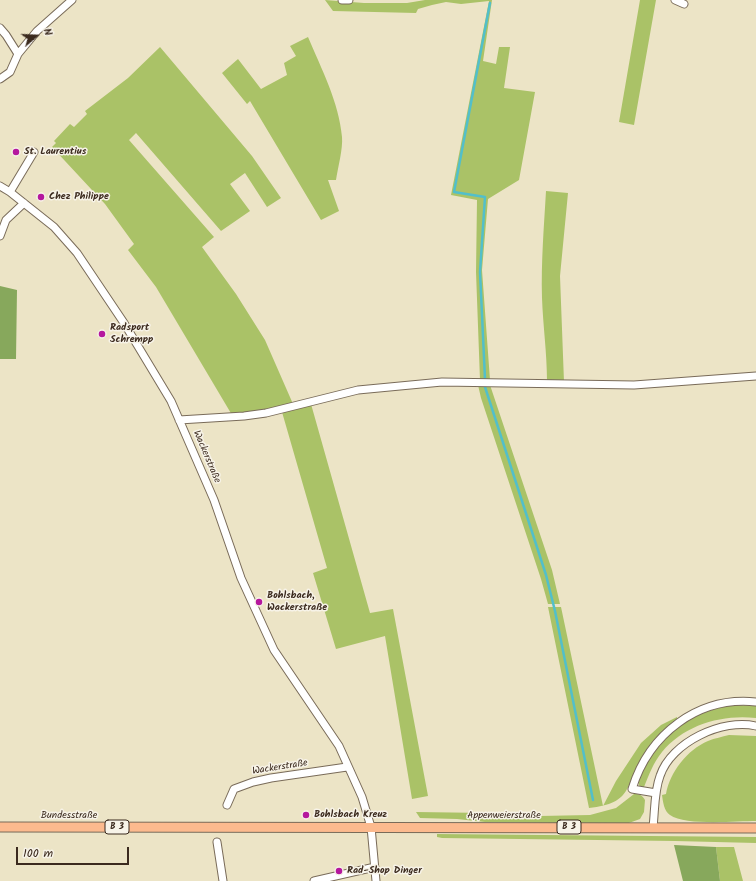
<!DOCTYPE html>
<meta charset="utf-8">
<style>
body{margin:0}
#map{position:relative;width:756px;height:881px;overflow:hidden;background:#ece4c6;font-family:Kalam,sans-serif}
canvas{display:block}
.north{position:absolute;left:16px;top:16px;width:40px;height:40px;-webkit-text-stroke:3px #f7f3e8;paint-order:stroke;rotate:71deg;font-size:11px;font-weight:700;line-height:16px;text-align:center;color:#3b2a1e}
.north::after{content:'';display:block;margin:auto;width:14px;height:18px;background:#3b2a1e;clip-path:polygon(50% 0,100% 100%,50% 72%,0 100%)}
.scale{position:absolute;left:16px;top:847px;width:113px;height:18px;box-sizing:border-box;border:2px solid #3b2a1e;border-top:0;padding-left:5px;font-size:12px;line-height:14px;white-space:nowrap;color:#3b2a1e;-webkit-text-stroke:3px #f7f3e8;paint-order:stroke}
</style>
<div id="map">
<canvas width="756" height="881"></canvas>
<div class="north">N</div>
<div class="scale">100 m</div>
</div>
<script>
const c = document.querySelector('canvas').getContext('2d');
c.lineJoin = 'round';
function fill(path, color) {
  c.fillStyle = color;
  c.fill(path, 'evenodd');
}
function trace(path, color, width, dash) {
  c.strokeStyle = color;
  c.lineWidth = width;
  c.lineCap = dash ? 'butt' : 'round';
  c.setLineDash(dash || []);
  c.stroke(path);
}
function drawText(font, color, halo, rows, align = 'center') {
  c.font = font + ' Kalam,sans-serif';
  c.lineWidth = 3;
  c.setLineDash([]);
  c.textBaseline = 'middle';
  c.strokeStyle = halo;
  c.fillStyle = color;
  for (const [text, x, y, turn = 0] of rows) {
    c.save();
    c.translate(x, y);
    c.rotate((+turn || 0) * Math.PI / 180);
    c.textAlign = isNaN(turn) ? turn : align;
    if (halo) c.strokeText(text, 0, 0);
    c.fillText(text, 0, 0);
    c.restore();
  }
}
fill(new Path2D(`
 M 325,0 L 364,3 L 407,3 L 425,0 L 492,0 L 483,61 L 496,64 L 499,47 L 510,47 L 504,88 L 535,92 L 519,180 L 488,199 L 482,270 L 490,380 L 480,380 L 476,272 L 477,200 L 451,195 L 489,1 L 461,4 L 446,2 L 432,5 L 418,9 L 416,13 L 333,11 Z
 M 640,0 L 656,0 L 634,125 L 619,122 Z
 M 308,37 C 321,68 339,102 342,137 C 343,149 338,167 336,180 L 328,180 L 339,211 L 321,220 L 250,101 L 247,104 L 222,73 L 238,59 L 261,89 L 287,75 L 284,63 L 296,56 L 290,46 Z
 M 160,47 L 252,156 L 281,198 L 267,207 L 245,173 L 230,184 L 250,211 L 221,231 L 136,133 L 129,140 L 214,237 L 202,247 L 236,294 L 265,340 L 293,404 L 269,410 L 232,415 L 156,287 L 128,250 L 134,244 L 105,204 L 52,147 L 56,143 L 54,141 L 70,124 L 74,127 L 87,114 L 85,111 L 128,78 Z
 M 546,191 L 568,193 L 560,276 L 564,382 L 547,381 C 547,353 543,326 542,298 C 541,262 544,226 546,191 Z
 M 478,385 L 490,385 L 552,570 L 560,604 L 548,604 L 541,579 L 481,398 Z
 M 311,404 L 370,613 L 393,609 L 428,796 L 412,799 L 385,636 L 336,649 L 313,573 L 327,568 L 282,412 Z
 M 548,607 L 561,607 L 603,806 L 616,781 L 641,743 L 661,725 L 677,717 L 677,720 C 664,730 652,742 643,756 C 624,786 634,803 589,808 Z
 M 736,705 L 756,706 L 756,718 C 722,714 684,725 662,752 C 653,763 649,775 644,787 L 641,788 C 630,776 669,734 679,726 C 683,723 689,719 695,717 C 708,710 721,707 736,705 Z
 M 729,735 L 756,736 L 756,821 C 736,821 685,826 670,815 C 664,811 663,802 662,795 L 666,794 C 670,772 687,750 708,741 C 715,738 722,737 729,735 Z
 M 634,794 C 640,794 642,795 645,800 L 644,812 L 640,819 L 626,824 L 485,822 L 457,819 L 420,818 L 416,812 L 488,813 L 540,816 L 590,815 L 616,808 Z
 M 437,834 L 756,837 L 756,843 L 675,841 L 442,838 L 437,837 Z
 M 716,847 L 734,847 L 743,881 L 720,881 Z`), '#aac267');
fill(new Path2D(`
 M 0,286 L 17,290 L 16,359 L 0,359 Z
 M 674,845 L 716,847 L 720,881 L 683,881 Z`), '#87a85c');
trace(new Path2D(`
 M 485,379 L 480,272 L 485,197 L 454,192 L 490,3
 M 485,387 L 546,575 L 555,611 L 593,800`), '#52bfca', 2.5);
const minor = new Path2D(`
 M 342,0 L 349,0
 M 675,0 L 684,4
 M 0,28 L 6,35 L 18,54
 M 0,79 L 10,72 L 18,54 L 37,31 L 72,0
 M 0,186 L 10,192 L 54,227 L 77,253 L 124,323 L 171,401 L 214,500 L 241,578 L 274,650 L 339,746 L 362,797 L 371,827 L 376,881
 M 10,192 L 34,152
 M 0,236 L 6,220 L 24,203
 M 179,420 L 244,416 L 266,413 L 358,390 L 442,382 L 634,385 L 756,376
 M 656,793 L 632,789 C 649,734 698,696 756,702
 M 227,805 L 234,789 L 253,782 L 271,778 L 347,767
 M 653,827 C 655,811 654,792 660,776 C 671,742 723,718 756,726
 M 217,842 L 223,881
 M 314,881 L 375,867`);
const major = new Path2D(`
 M 0,827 L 756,828`);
trace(minor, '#796b59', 9);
trace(major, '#796b59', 11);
trace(minor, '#fff', 7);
trace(major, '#fcba8e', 9);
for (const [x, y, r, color] of [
 [16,152,4,"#b5179e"],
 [41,197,4,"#b5179e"],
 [102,334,4,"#b5179e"],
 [259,602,4,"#b5179e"],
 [306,815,4,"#b5179e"],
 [339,871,4,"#b5179e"]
]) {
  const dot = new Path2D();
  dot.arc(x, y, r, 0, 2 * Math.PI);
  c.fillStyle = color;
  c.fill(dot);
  trace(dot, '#f7f3e8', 1.5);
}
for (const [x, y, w] of [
 [117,827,24],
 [569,827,24]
]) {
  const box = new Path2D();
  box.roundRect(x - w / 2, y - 7, w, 14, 3);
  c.fillStyle = '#f7f3e8';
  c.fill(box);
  trace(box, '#3b2a1e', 1);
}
drawText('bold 9px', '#3b2a1e', null, [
 ["B 3",117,827],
 ["B 3",569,827]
]);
drawText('bold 10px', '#3b2a1e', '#f7f3e8', [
 ["St. Laurentius",24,152],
 ["Chez Philippe",49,197],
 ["Radsport",110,328],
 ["Schrempp",110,340],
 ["Bohlsbach,",267,596],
 ["Wackerstraße",267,608],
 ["Bohlsbach Kreuz",314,815],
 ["Rad-Shop Dinger",347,871]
], 'left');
drawText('10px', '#3b2a1e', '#f7f3e8', [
 ["Wackerstraße",206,457,67],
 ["Wackerstraße",280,768,-9],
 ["Bundesstraße",69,816],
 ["Appenweierstraße",504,816]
]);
</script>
